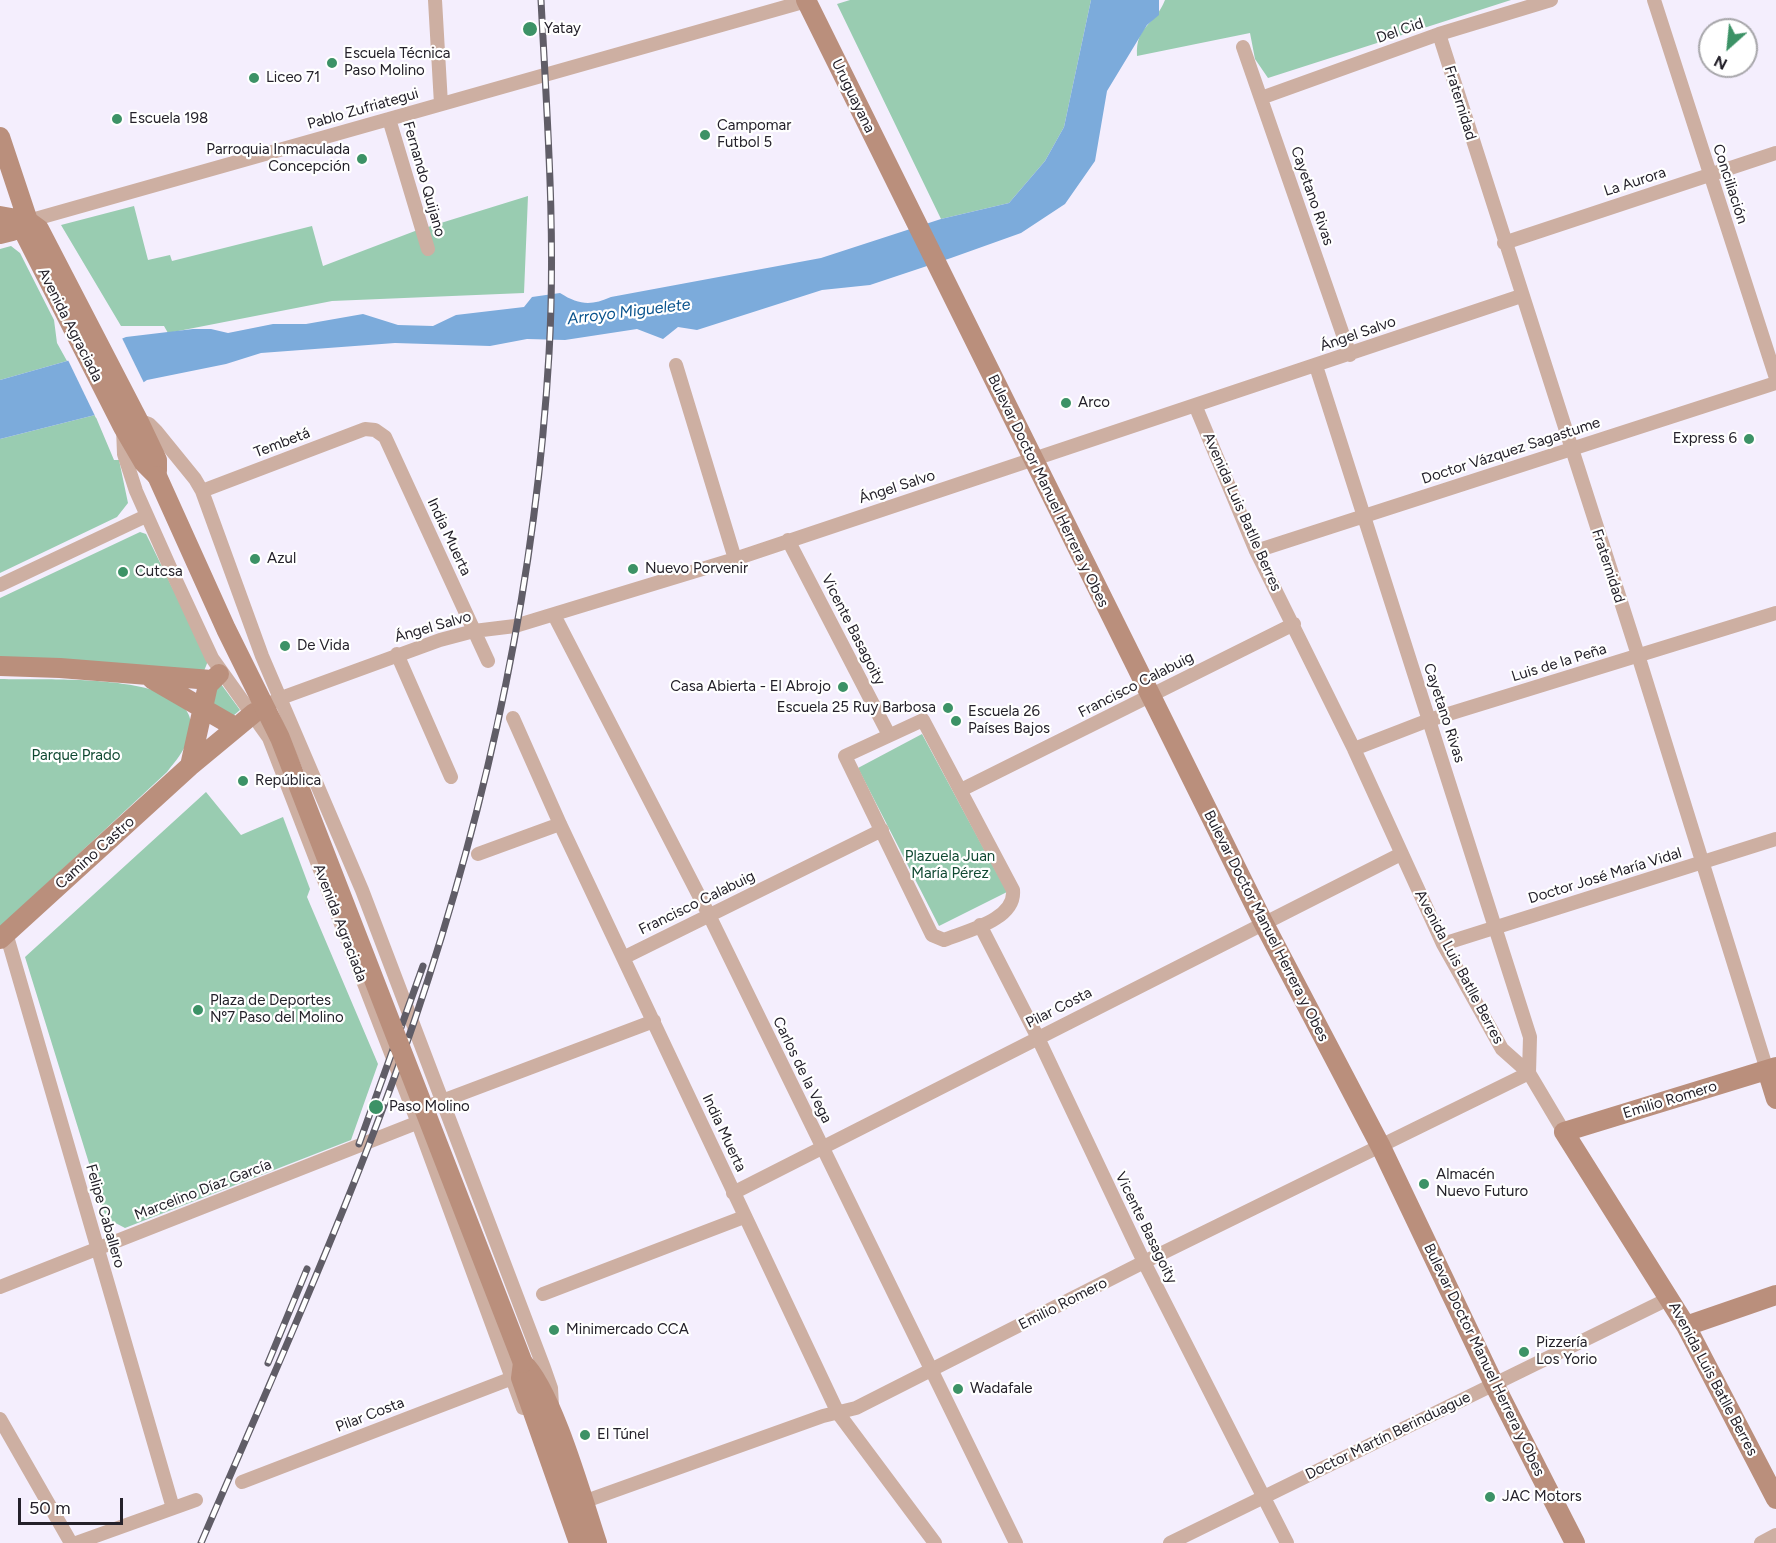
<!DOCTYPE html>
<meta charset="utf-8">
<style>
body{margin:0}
#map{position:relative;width:1776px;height:1543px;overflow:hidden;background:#f4eefd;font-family:Figtree,sans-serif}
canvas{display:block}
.north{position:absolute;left:1698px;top:18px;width:60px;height:60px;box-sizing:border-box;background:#fff;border:2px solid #a7a6aa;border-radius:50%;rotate:207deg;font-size:16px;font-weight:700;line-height:24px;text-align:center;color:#24212a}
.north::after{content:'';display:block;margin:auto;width:21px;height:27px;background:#3c9266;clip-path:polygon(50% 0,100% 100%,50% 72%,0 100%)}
.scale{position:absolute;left:18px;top:1498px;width:105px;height:27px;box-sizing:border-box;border:3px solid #24212a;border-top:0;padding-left:8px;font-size:18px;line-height:21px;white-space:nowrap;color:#24212a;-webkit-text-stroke:4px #fff;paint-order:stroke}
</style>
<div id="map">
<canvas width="1776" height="1543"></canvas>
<div class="north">N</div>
<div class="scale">50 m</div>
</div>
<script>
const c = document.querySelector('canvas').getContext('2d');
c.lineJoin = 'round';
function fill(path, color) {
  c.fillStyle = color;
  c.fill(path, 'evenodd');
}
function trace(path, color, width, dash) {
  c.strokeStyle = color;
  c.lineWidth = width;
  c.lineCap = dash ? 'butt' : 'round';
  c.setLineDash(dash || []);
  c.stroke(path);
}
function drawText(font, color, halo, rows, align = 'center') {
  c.font = font + ' Figtree,sans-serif';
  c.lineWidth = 4.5;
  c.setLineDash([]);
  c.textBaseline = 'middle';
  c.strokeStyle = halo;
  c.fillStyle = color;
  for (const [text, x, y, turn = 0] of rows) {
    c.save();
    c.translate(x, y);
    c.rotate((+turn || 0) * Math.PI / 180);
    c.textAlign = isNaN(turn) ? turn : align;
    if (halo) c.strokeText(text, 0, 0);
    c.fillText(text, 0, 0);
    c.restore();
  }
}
fill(new Path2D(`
 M 850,0 L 1091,0 L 1064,127 L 1045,161 L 1009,203 L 941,219 L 837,4 Z
 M 1165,0 L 1511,0 L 1268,78 L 1255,59 L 1250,33 L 1137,56 C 1135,25 1155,26 1165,0 Z
 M 528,196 L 524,293 L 332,301 L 168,333 L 164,326 L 121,326 L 61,225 L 134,206 L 148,260 L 170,255 L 172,261 L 312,226 L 323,266 L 415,231 Z
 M 11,246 L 20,253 L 54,320 L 57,343 L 67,361 L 0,380 L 0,249 Z
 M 95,415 L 114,460 L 119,460 L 128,503 L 117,517 L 0,573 L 0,439 Z
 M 140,532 L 146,534 L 150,542 L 208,661 L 204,671 L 0,661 L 0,598 Z
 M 0,679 C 54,681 261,666 167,772 L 0,927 Z
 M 221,684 L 240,710 L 233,716 L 216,710 L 211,696 Z
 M 922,734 L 1007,892 L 939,926 L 858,768 Z
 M 206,792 L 241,835 L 283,817 L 310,889 L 307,897 L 378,1064 L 351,1140 L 125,1228 L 106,1218 L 25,957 Z`), '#99ccb1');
fill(new Path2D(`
 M 1091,0 L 1159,0 L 1159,15 L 1147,25 L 1107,91 L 1095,161 L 1065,204 L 1021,233 L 951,258 L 870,285 L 822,290 L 697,330 L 678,327 L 663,339 L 637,329 L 565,340 L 527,339 L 490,346 L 395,343 L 261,353 L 226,364 L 147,380 L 95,415 L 0,439 L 0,380 L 67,361 L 126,337 L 193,329 L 211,329 L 228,333 L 273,324 L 306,324 L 363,314 L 398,325 L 433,326 L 456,315 L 524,307 L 532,297 L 560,293 C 579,305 591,306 611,297 L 821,258 L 941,219 L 1009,203 L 1045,161 L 1064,127 Z`), '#7cabdb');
fill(new Path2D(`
 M 121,336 L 145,385 L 96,418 L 67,358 Z`), '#f4eefd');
trace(new Path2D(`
 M 435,0 L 441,104
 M 1654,0 L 1776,378
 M 1439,34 L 1638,655 L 1767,1070
 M 1243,47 L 1350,355
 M 1261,98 L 1439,34 L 1551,0
 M 389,119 L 428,249
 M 28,221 L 810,0
 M 1504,243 L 1776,153
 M 676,365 L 735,559
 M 1316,366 L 1530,1037 L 1529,1073
 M 1195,405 L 1256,551 L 1354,749 L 1443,944 L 1502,1049 L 1529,1073 L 1564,1132
 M 138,420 L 149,424 L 156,431 L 195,479 L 202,491 L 262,656 L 362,890 L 544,1368 L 551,1388 L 552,1406
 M 123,428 L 124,454 L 136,491 L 173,574 L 212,658 L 269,738 L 418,1123 L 523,1408
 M 202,491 L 365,429 L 375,430 L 385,437 L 488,661
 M 788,540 L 889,735
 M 1256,551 L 1776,383
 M 0,585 L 146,516
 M 554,615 L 709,915 L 1016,1543
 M 397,654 L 451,777
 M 258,710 L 281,698 L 440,640 L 474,631 L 515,626 L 735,559 L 1521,296
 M 513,718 L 560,824 L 838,1413 L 935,1543
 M 923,720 L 1013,890 C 1016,920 966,931 944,940 L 932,935 L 845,756 Z
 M 1354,749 L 1429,720 L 1776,613
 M 961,790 L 1294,624
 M 478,854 L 560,824
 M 980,925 L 1038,1038 L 1144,1262 L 1287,1543
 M 6,933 L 173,1508
 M 1443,944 L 1776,839
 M 625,957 L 882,830
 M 434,1104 L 654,1021
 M 733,1193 L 1401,854
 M 0,1287 L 424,1120
 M 543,1294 L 744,1217
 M 0,1419 L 71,1543
 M 242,1482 L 510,1379
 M 583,1502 L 823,1416 L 856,1408 L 1144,1262 L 1529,1073
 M 76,1543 L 196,1500
 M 1170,1543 L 1670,1298
 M 1761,1543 L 1776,1535`), '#cdafa2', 14);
trace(new Path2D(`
 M 806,0 L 1263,922 L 1381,1147 L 1494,1384 L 1575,1543
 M 0,137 L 28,221 L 26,236 L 123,427 L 144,463 L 157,476
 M 0,216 L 28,221 L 39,229 L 138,420 L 157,460 L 157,471
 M 0,234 L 12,231 L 28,221
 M 0,666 L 60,668 L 211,680
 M 152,679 L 235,727
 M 190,766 L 208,685 L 219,674
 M 0,939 L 190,766 L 254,713
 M 1776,1067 L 1564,1132 L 1686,1326 L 1776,1499
 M 1767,1070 L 1776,1099
 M 1686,1326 L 1776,1295
 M 523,1363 C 552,1390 583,1501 597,1543
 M 523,1363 L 521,1378 L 579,1543`), '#ba8f7c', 20);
const rail = new Path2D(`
 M 359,1144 L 423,966
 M 268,1363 L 307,1269
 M 201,1543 C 275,1371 353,1199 414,1022 C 487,807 536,580 549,354 C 556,235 547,118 541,0`);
trace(rail, '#605d67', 7);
trace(rail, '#fff', 4.5, [14]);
trace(new Path2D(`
 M 157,476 L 226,629 L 280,738 L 523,1363`), '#ba8f7c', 20);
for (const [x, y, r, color] of [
 [530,29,8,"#3c9266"],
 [332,63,6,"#3c9266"],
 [254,78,6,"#3c9266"],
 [117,119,6,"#3c9266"],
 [705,135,6,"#3c9266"],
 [362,159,6,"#3c9266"],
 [1066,403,6,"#3c9266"],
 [1749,439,6,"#3c9266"],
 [255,559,6,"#3c9266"],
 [633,569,6,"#3c9266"],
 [123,572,6,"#3c9266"],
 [285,646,6,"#3c9266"],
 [843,687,6,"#3c9266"],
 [948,708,6,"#3c9266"],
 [956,721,6,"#3c9266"],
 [243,781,6,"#3c9266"],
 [198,1010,6,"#3c9266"],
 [376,1107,8,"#3c9266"],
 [1424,1184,6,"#3c9266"],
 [554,1330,6,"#3c9266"],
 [1524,1352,6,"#3c9266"],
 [958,1389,6,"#3c9266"],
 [585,1435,6,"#3c9266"],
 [1490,1497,6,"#3c9266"]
]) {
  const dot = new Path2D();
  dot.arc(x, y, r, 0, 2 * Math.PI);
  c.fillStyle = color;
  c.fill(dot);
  trace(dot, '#fff', 2);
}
drawText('15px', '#24212a', '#fff', [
 ["Yatay",544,29],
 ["Escuela Técnica",344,54],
 ["Paso Molino",344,71],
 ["Liceo 71",266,78],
 ["Escuela 198",129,119],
 ["Campomar",717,126],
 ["Futbol 5",717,143],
 ["Parroquia Inmaculada",350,150,"right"],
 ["Concepción",350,167,"right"],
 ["Arco",1078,403],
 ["Express 6",1737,439,"right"],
 ["Azul",267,559],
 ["Nuevo Porvenir",645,569],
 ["Cutcsa",135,572],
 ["De Vida",297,646],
 ["Casa Abierta - El Abrojo",831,687,"right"],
 ["Escuela 25 Ruy Barbosa",936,708,"right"],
 ["Escuela 26",968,712],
 ["Países Bajos",968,729],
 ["República",255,781],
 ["Plaza de Deportes",210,1001],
 ["Nº7 Paso del Molino",210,1018],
 ["Paso Molino",389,1107],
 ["Almacén",1436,1175],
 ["Nuevo Futuro",1436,1192],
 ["Minimercado CCA",566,1330],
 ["Pizzería",1536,1343],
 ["Los Yorio",1536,1360],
 ["Wadafale",970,1389],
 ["El Túnel",597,1435],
 ["JAC Motors",1502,1497]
], 'left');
drawText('15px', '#24212a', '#fff', [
 ["Del Cid",1400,31,-19],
 ["Uruguayana",853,96,64],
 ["Fraternidad",1460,103,73],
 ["Pablo Zufriategui",363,109,-16],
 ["Fernando Quijano",424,179,74],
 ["La Aurora",1635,182,-18],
 ["Conciliación",1730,184,72],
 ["Cayetano Rivas",1312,196,71],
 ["Avenida Agraciada",70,325,63],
 ["Ángel Salvo",1358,334,-19],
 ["Tembetá",282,443,-21],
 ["Doctor Vázquez Sagastume",1511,451,-18],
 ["Ángel Salvo",897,487,-18],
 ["Bulevar Doctor Manuel Herrera y Obes",1048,491,64],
 ["Avenida Luis Batlle Berres",1242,512,66],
 ["India Muerta",449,537,65],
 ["Fraternidad",1608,566,72],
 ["Ángel Salvo",433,627,-16],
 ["Vicente Basagoity",853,630,63],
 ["Luis de la Peña",1559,663,-17],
 ["Francisco Calabuig",1136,685,-27],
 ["Cayetano Rivas",1444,713,72],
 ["Camino Castro",95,853,-42],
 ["Doctor José María Vidal",1605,876,-17],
 ["Francisco Calabuig",697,903,-26],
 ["Avenida Agraciada",340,923,69],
 ["Bulevar Doctor Manuel Herrera y Obes",1266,926,63],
 ["Avenida Luis Batlle Berres",1459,967,62],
 ["Pilar Costa",1059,1008,-27],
 ["Carlos de la Vega",802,1070,64],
 ["Emilio Romero",1670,1100,-17],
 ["India Muerta",724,1133,65],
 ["Marcelino Díaz García",203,1190,-21],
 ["Felipe Caballero",105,1216,74],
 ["Vicente Basagoity",1146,1228,64],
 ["Emilio Romero",1063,1304,-27],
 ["Bulevar Doctor Manuel Herrera y Obes",1484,1360,64],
 ["Avenida Luis Batlle Berres",1713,1379,62],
 ["Pilar Costa",370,1415,-21],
 ["Doctor Martín Berinduague",1388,1436,-26]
]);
drawText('15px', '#104932', '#fff', [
 ["Parque Prado",76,756],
 ["Plazuela Juan",950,857],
 ["María Pérez",950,874]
]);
drawText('italic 16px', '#09538d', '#fff', [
 ["Arroyo Miguelete",629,312,-7]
]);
</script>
